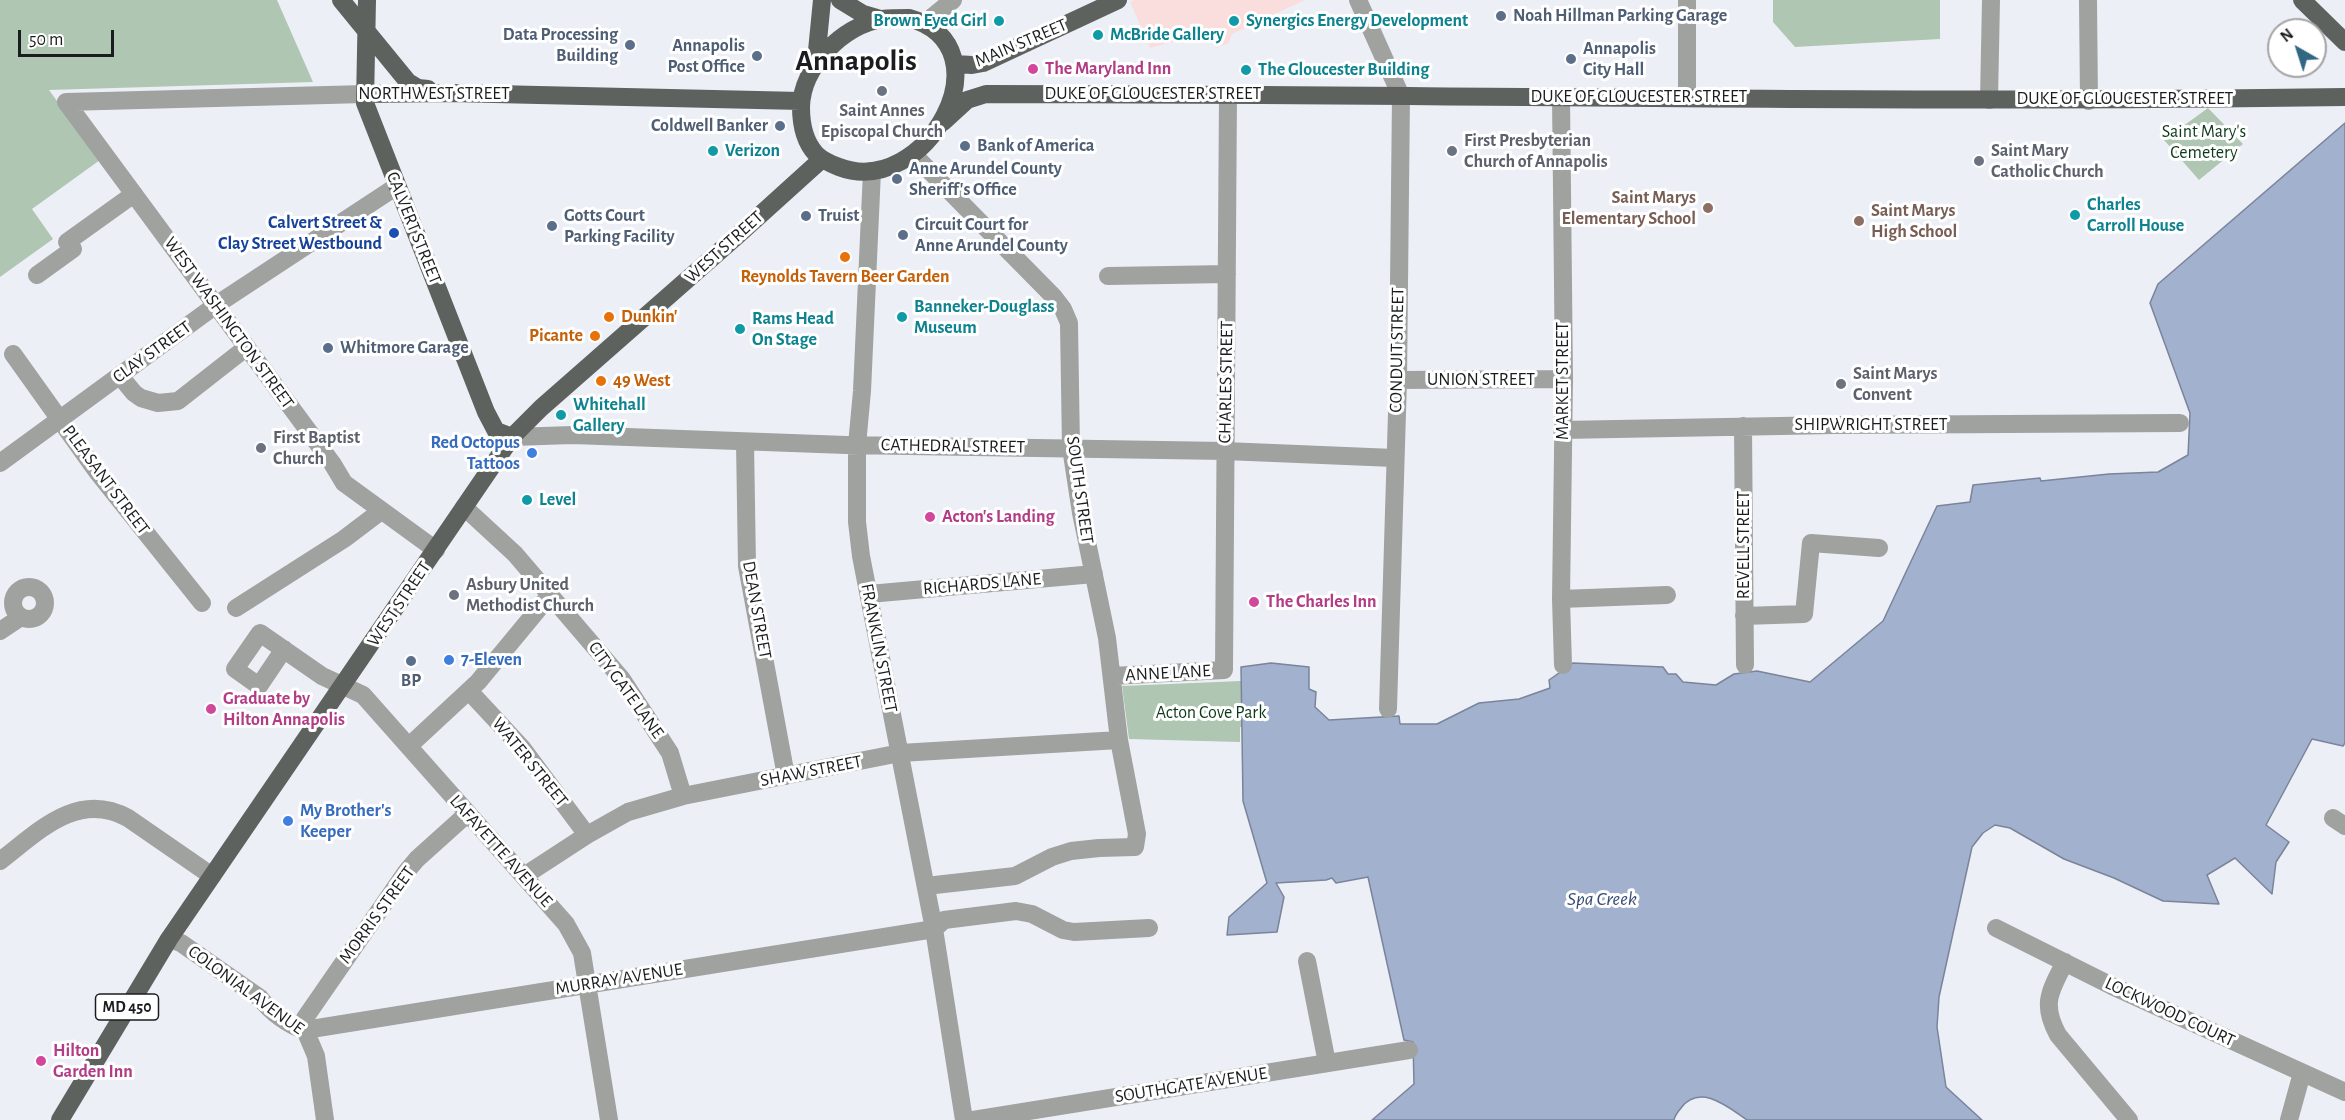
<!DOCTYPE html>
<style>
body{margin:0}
#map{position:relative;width:2345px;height:1120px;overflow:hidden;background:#edeff7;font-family:"Alegreya Sans",sans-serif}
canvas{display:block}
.north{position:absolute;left:2267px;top:18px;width:60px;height:60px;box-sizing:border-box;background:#fff;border:2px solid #a4a4a5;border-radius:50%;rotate:321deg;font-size:16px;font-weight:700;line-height:24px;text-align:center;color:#1b1c1f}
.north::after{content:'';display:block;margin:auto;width:21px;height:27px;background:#326783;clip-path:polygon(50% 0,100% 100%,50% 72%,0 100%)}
.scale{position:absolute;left:18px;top:30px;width:96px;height:27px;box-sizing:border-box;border:3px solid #1b1c1f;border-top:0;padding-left:8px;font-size:18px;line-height:21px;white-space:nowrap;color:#1b1c1f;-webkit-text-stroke:4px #fff;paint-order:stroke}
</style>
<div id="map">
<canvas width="2345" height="1120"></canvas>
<div class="north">N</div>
<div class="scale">50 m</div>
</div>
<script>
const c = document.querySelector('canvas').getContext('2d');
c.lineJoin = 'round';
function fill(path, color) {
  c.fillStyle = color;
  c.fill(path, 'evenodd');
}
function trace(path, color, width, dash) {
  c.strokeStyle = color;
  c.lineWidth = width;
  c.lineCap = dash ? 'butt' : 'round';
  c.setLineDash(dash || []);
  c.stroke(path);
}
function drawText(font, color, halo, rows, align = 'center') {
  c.font = font + ' "Alegreya Sans",sans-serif';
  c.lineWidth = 6;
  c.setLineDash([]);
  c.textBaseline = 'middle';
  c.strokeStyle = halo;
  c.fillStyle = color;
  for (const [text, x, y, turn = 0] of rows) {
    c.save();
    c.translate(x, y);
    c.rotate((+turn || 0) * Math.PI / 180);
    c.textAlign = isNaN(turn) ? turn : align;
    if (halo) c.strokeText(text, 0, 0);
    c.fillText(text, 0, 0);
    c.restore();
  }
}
fill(new Path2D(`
 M 1134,0 L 1305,0 L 1232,34 L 1229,43 L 1216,48 L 1208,32 L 1150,48 L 1130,2 Z`), '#f9dedd');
fill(new Path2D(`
 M 0,0 L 277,0 L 313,82 L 49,90 L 100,160 L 32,209 L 53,239 L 0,277 Z
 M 1773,0 L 1940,0 L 1940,39 L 1795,47 L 1773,22 Z
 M 2208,108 L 2243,144 L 2199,180 L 2164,140 Z
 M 1241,681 L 1241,714 L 1247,714 L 1248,727 L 1240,727 L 1240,742 L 1129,739 L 1122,686 Z`), '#afc6b2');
const water = new Path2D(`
 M 2345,123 L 2345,743 L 2343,746 L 2312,739 L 2266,825 L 2289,842 L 2276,862 L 2272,894 L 2235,858 L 2207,875 L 2219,904 L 2163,901 L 2114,878 L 2064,859 L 2010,828 L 1995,825 L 1983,833 L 1972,847 L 1939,997 L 1937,1027 L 1946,1087 L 1982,1120 L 1747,1120 C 1728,1107 1700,1083 1681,1108 C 1678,1112 1675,1115 1674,1120 L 1372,1120 L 1414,1084 L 1413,1042 L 1404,1040 L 1368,877 L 1336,883 L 1332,878 L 1326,880 L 1276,883 L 1284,897 L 1277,932 L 1227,935 L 1229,917 L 1267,883 L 1243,801 L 1241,667 L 1271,663 L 1309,667 L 1309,689 L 1316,692 L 1315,707 L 1329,720 L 1399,716 L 1400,724 L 1437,724 L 1479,703 L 1519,699 L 1550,688 L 1549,680 L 1573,663 L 1663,667 L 1668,674 L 1676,674 L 1683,682 L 1716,685 L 1734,674 L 1757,671 L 1810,682 L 1883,621 L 1937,506 L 1970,502 L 1973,485 L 2040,478 L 2041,481 L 2109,474 L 2158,472 L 2188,455 L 2190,413 L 2150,303 L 2158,284 Z`);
fill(water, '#a2b1ce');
trace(water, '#7a849a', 1.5);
trace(new Path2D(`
 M 1358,0 L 1401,96 L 1398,380 L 1388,709
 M 2088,0 L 2089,101
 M 925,23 L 953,0
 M 1561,97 L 1564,379 L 1561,599 L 1563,665
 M 1687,97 L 1687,0
 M 1989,100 L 1991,0
 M 66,102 L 332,463 L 344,483 L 436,550
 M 66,102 L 365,94
 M 913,154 L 1053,296 L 1063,309 L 1069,323 L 1071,448 L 1081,513 L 1107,638 L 1119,740 L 1137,834 L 1135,847 L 1099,848 L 1071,851 L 1052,857 L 1015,876 L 926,886
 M 872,171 L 862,391 L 857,445 L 857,522 L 861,556 L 934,929 L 964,1120
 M 37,275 L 73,249 L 67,242 L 134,194
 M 1108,276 L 1227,274
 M 13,354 L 98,473 L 202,603
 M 120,376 L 134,393 L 141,398 L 158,403 L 178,401 L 247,347
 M 1398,380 L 1564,379
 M 1743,426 L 1745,665
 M 1562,430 L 1834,425 L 2180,423
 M 512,437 L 573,435 L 846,445 L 1225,451 L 1394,458
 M 745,442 L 747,566 L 786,776
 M 0,463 L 216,305 L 397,186
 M 464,507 L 515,554 L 621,678 L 670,753 L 683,796
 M13 603a16 16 0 1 1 32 0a16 16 0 1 1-32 0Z
 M 869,594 L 1094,574
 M 1561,599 L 1667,595
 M 236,608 L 344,539 L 381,511
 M 1744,616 L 1804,614 L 1811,543 L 1879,548
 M 0,631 L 21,617
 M 284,649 L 259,686 L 235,669 L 260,633 L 322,676 L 363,695 L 566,924 L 582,953 L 609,1120
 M 1112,676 L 1224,670 L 1228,94
 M 469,691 L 523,749 L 587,835
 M 409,746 L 478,682 L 550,595
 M 2333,818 L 2345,826
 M 0,861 C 38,832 77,790 128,818 L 212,876
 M 524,876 L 587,835 L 628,812 L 683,796 L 900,753 L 1119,740
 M 1996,928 L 2112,986 L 2345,1092
 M 169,939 L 181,943 L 260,998 C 270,1011 288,1026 305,1030 L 934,929 L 944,920 L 1016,911 L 1032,914 L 1063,930 L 1074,932 L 1149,928
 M 1307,961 L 1327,1063
 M 2065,962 C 2050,991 2041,1004 2058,1035 L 2129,1120
 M 325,1120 L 316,1056 L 305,1030 L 305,1018 L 406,872 L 417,859 L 467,814
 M 973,1120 L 1409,1050
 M 2289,1120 L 2302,1073`), '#9fa29f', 18);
trace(new Path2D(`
 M 341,0 L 408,82 L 418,88 L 428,89
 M 367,0 L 365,103 L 486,412 L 496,431 L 512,437
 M 840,0 L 863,14 L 880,19
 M 2302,0 L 2345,42
 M 909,18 C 1011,47 925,200 839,167 C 831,164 822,160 816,154 C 804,141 801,124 801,107 C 802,67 842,26 882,19 C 891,18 900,18 909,18 Z
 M 816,61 L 822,0
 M 955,64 L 972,65 L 983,63 L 1118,0
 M 365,94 L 451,93 L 801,101
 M 943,122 L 967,100 L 986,94 C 1439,94 1892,104 2345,97
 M 60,1120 L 169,939 L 512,437 L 541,408 L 738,235 L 822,159`), '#5e625e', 18);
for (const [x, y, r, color] of [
 [1501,16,6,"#5c6f8a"],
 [999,21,6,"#0f9aa8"],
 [1234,21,6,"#0f9aa8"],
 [1098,35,6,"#0f9aa8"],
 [630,45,6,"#5c6f8a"],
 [757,56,6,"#5c6f8a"],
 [1571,59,6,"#5c6f8a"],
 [1033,69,6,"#d1479c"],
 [1246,70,6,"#0f9aa8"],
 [882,91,6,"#6b7280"],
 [780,126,6,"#5c6f8a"],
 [965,146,6,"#5c6f8a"],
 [713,151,6,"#0f9aa8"],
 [1452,151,6,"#6b7280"],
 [1979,161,6,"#6b7280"],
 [897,179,6,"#5c6f8a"],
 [1708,208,6,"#8d6e63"],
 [2075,215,6,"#0f9aa8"],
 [806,216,6,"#5c6f8a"],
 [1859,221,6,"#8d6e63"],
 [552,226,6,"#5c6f8a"],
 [394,233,6,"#1a4fb4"],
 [903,235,6,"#5c6f8a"],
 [845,257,6,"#e8710a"],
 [609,317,6,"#e8710a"],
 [902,317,6,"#0f9aa8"],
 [740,329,6,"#0f9aa8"],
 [595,336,6,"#e8710a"],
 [328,348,6,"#5c6f8a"],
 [601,381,6,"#e8710a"],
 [1841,384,6,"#6b7280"],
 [561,415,6,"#0f9aa8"],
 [261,448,6,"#6b7280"],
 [532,453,6,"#3f7fe0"],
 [527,500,6,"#0f9aa8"],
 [930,517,6,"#d1479c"],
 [454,595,6,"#6b7280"],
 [1254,602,6,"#d1479c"],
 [449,660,6,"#3f7fe0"],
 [411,661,6,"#5c6f8a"],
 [211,709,6,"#d1479c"],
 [288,821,6,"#3f7fe0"],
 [41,1061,6,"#d1479c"]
]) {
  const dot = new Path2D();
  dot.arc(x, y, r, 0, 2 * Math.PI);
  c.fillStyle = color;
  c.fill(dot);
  trace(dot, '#fff', 2);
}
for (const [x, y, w] of [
 [127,1007,63]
]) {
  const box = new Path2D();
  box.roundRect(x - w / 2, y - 13, w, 26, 4.5);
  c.fillStyle = '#fff';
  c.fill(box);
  trace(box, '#1b1c1f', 1.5);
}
drawText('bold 16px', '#1b1c1f', null, [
 ["MD 450",127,1007]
]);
drawText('bold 18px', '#4e5e75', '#fff', [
 ["Noah Hillman Parking Garage",1513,16],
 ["Data Processing",618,35,"right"],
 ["Building",618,56,"right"],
 ["Annapolis",745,46,"right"],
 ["Post Office",745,67,"right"],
 ["Annapolis",1583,49],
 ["City Hall",1583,70],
 ["Coldwell Banker",768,126,"right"],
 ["Bank of America",977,146],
 ["Anne Arundel County",909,169],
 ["Sheriff's Office",909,190],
 ["Gotts Court",564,216],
 ["Parking Facility",564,237],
 ["Truist",818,216],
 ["Circuit Court for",915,225],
 ["Anne Arundel County",915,246],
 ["Whitmore Garage",340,348],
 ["BP",411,681,"center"]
], 'left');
drawText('bold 18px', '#0d838f', '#fff', [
 ["Brown Eyed Girl",987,21,"right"],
 ["Synergics Energy Development",1246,21],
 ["McBride Gallery",1110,35],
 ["The Gloucester Building",1258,70],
 ["Verizon",725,151],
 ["Charles",2087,205],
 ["Carroll House",2087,226],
 ["Banneker-Douglass",914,307],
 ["Museum",914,328],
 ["Rams Head",752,319],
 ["On Stage",752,340],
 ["Whitehall",573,405],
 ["Gallery",573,426],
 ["Level",539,500]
], 'left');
drawText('18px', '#1b1c1f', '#fff', [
 ["MAIN STREET",1021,43,-23],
 ["NORTHWEST STREET",434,94],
 ["DUKE OF GLOUCESTER STREET",1153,94],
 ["DUKE OF GLOUCESTER STREET",1639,97],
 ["DUKE OF GLOUCESTER STREET",2125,99],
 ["CALVERT STREET",414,228,68],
 ["WEST STREET",724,247,-42],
 ["WEST WASHINGTON STREET",229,323,54],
 ["CONDUIT STREET",1397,350,-89],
 ["CLAY STREET",152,352,-36],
 ["UNION STREET",1481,380],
 ["MARKET STREET",1563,381,-90],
 ["CHARLES STREET",1226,382,-89],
 ["SHIPWRIGHT STREET",1871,425],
 ["CATHEDRAL STREET",953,446,1],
 ["PLEASANT STREET",106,480,53],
 ["SOUTH STREET",1080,490,82],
 ["REVELL STREET",1744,545,-90],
 ["RICHARDS LANE",982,584,-5],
 ["WEST STREET",399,604,-56],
 ["DEAN STREET",757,610,80],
 ["FRANKLIN STREET",879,648,79],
 ["ANNE LANE",1168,673,-3],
 ["CITY GATE LANE",626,690,54],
 ["WATER STREET",530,762,51],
 ["SHAW STREET",811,771,-11],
 ["LAFAYETTE AVENUE",501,851,48],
 ["MORRIS STREET",377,915,-54],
 ["MURRAY AVENUE",619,979,-9],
 ["COLONIAL AVENUE",246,990,36],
 ["LOCKWOOD COURT",2170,1012,25],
 ["SOUTHGATE AVENUE",1191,1085,-9]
]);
drawText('bold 18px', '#b23c85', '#fff', [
 ["The Maryland Inn",1045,69],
 ["Acton's Landing",942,517],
 ["The Charles Inn",1266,602],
 ["Graduate by",223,699],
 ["Hilton Annapolis",223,720],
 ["Hilton",53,1051],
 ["Garden Inn",53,1072]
], 'left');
drawText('bold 18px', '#5b616d', '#fff', [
 ["Saint Annes",882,111,"center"],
 ["Episcopal Church",882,132,"center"],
 ["First Presbyterian",1464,141],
 ["Church of Annapolis",1464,162],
 ["Saint Mary",1991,151],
 ["Catholic Church",1991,172],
 ["Saint Marys",1853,374],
 ["Convent",1853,395],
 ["First Baptist",273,438],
 ["Church",273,459],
 ["Asbury United",466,585],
 ["Methodist Church",466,606]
], 'left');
drawText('18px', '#0c3918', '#fff', [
 ["Saint Mary's",2204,132],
 ["Cemetery",2204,153],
 ["Acton Cove Park",1211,713]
]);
drawText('bold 18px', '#785e54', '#fff', [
 ["Saint Marys",1696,198],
 ["Elementary School",1696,219],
 ["Saint Marys",1871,211,"left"],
 ["High School",1871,232,"left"]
], 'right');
drawText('bold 18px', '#164399', '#fff', [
 ["Calvert Street &",382,223],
 ["Clay Street Westbound",382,244]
], 'right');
drawText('bold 18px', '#c56008', '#fff', [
 ["Reynolds Tavern Beer Garden",845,277,"center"],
 ["Dunkin'",621,317],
 ["Picante",583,336,"right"],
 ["49 West",613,381]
], 'left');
drawText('bold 18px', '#366cbe', '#fff', [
 ["Red Octopus",520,443,"right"],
 ["Tattoos",520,464,"right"],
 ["7-Eleven",461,660],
 ["My Brother's",300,811],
 ["Keeper",300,832]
], 'left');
drawText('italic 20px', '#374b75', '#fff', [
 ["Spa Creek",1602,899]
]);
drawText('bold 30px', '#1b1c1f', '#fff', [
 ["Annapolis",856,61]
]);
</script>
